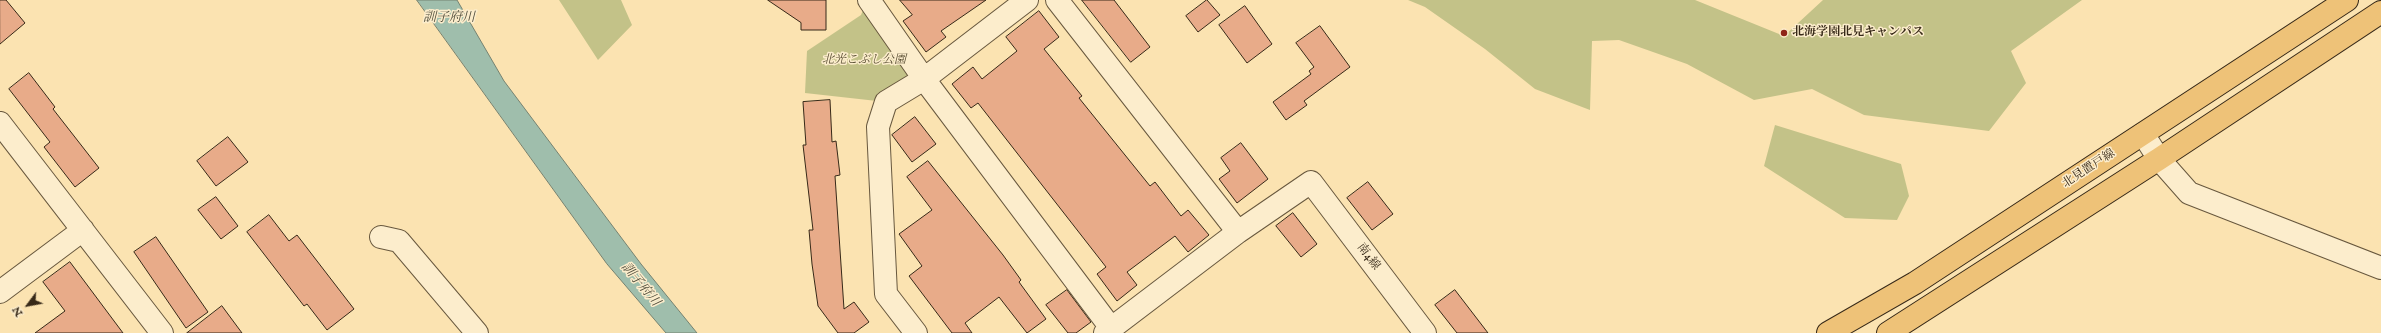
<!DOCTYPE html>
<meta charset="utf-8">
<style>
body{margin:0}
#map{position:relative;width:2381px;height:333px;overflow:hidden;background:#fbe3b1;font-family:"IM FELL English",serif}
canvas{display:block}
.north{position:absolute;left:8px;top:285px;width:40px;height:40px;-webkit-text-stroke:3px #fcedcc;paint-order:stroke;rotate:238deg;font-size:11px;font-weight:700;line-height:16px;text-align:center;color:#372918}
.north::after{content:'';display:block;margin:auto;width:14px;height:18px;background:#372918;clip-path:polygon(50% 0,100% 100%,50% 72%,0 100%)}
</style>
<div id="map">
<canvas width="2381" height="333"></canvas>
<div class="north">N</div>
</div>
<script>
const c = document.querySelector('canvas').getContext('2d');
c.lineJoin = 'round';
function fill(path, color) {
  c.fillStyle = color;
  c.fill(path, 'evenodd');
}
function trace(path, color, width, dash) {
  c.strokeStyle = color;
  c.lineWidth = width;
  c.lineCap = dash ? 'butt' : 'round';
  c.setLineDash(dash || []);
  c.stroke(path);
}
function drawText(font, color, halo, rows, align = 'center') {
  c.font = font + ' "IM FELL English","Noto Serif JP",serif';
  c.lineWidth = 3;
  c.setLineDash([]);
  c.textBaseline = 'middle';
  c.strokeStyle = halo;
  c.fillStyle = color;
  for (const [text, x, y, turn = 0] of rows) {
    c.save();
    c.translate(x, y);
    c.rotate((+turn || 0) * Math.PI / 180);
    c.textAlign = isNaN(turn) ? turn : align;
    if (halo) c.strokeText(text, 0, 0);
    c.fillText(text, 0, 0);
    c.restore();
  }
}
fill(new Path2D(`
 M 559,0 L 621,0 L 632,25 L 598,60 Z
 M 867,0 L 924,79 L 886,102 L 805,93 L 807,51 L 861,15 Z
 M 1408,0 L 1695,0 L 1784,36 L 1823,0 L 2082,0 L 2011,51 L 2026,83 L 1989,131 L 1864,115 L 1812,89 L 1754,100 L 1687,64 L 1619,40 L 1592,41 L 1590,110 L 1535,89 L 1485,49 L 1425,7 Z
 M 1775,125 L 1901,164 L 1909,196 L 1897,220 L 1845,218 L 1764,166 Z`), '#c3c288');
const water = new Path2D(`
 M 417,0 L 457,0 L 504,81 L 641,264 L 697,333 L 666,333 L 607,264 Z`);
fill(water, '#9fbeac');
trace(water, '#758271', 1);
const building = new Path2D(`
 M 0,0 L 6,0 L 25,23 L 0,44 Z
 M 768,0 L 826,0 L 826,30 L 801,30 L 801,23 Z
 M 900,0 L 986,0 L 941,31 L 946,37 L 926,52 L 903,21 L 912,15 Z
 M 1082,0 L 1114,0 L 1150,47 L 1131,62 Z
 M 1207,0 L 1220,15 L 1198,32 L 1186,16 Z
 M 1245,6 L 1272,44 L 1247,63 L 1219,25 Z
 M 1039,11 L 1059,37 L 1044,49 L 1082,96 L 1079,98 L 1150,186 L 1155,182 L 1181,216 L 1188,210 L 1209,235 L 1188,252 L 1175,236 L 1127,272 L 1137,285 L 1117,301 L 1097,274 L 1106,267 L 978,103 L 971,108 L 952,84 L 973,67 L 982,79 L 1017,51 L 1006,37 Z
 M 1320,26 L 1350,67 L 1304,101 L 1307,105 L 1286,120 L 1273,102 L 1311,74 L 1309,71 L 1314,67 L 1296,43 Z
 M 29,73 L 55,107 L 53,109 L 99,168 L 75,187 L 44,147 L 50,142 L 9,89 Z
 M 830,100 L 832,142 L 836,141 L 840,175 L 835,176 L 844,309 L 854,302 L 869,322 L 854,333 L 838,333 L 818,306 L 812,264 L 809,230 L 813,230 L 803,145 L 806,145 L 803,102 Z
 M 915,117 L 936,144 L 912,162 L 892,135 Z
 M 228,137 L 248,162 L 216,186 L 197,161 Z
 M 1241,143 L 1268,179 L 1237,203 L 1219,179 L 1230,171 L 1221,158 Z
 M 928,161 L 1003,255 L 1021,280 L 1019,282 L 1046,319 L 1027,333 L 999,297 L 965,323 L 972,333 L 952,333 L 909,276 L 922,266 L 899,234 L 932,210 L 907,177 Z
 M 1368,182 L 1393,214 L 1372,230 L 1347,198 Z
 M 216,197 L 238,226 L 221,239 L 198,210 Z
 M 1293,213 L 1317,244 L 1301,257 L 1276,226 Z
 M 269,215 L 289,241 L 297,235 L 354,309 L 327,330 L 307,304 L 304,306 L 247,232 Z
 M 156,237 L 208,312 L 186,328 L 134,252 Z
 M 70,262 L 123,333 L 35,333 L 65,311 L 43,282 Z
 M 1067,290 L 1091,322 L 1076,333 L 1068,333 L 1046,305 Z
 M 1455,290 L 1488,333 L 1457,333 L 1435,305 Z
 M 222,306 L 242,333 L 187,333 Z`);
fill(building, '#e8ab89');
trace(building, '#372918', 1);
const minor = new Path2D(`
 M 869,0 L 924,79 L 1111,328
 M 1057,0 L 1238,232
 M 0,123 L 162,333
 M 2143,134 L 2159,159 L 2189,193 L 2381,268
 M 381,237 L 399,241 L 477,333
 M 0,292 L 83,230
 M 916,333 L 886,294 L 878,127 L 886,102 L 924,79 L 1027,0
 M 1105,333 L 1238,232 L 1311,182 L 1425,333`);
const major = new Path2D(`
 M 1828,333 L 1915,283 L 2347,0
 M 1888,333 L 2159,159 L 2381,12`);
trace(minor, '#68583e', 24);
trace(major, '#372918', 24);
trace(minor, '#fcedcc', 22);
trace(major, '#eec278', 22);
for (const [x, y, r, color] of [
 [1784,33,4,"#8f2418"]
]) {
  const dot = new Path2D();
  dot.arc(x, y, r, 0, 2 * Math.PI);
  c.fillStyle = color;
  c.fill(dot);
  trace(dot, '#fcedcc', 1.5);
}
drawText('bold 12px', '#372918', '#fcedcc', [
 ["北海学園北見キャンパス",1792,33]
], 'left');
drawText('italic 12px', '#5a4f34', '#fcedcc', [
 ["北光こぶし公園",864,61]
]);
drawText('12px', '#372918', '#fcedcc', [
 ["北見置戸線",2089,169,-33],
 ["南4線",1368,257,53]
]);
drawText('italic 13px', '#514e3d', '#fcedcc', [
 ["訓子府川",449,18],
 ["訓子府川",640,285,50]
]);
</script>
